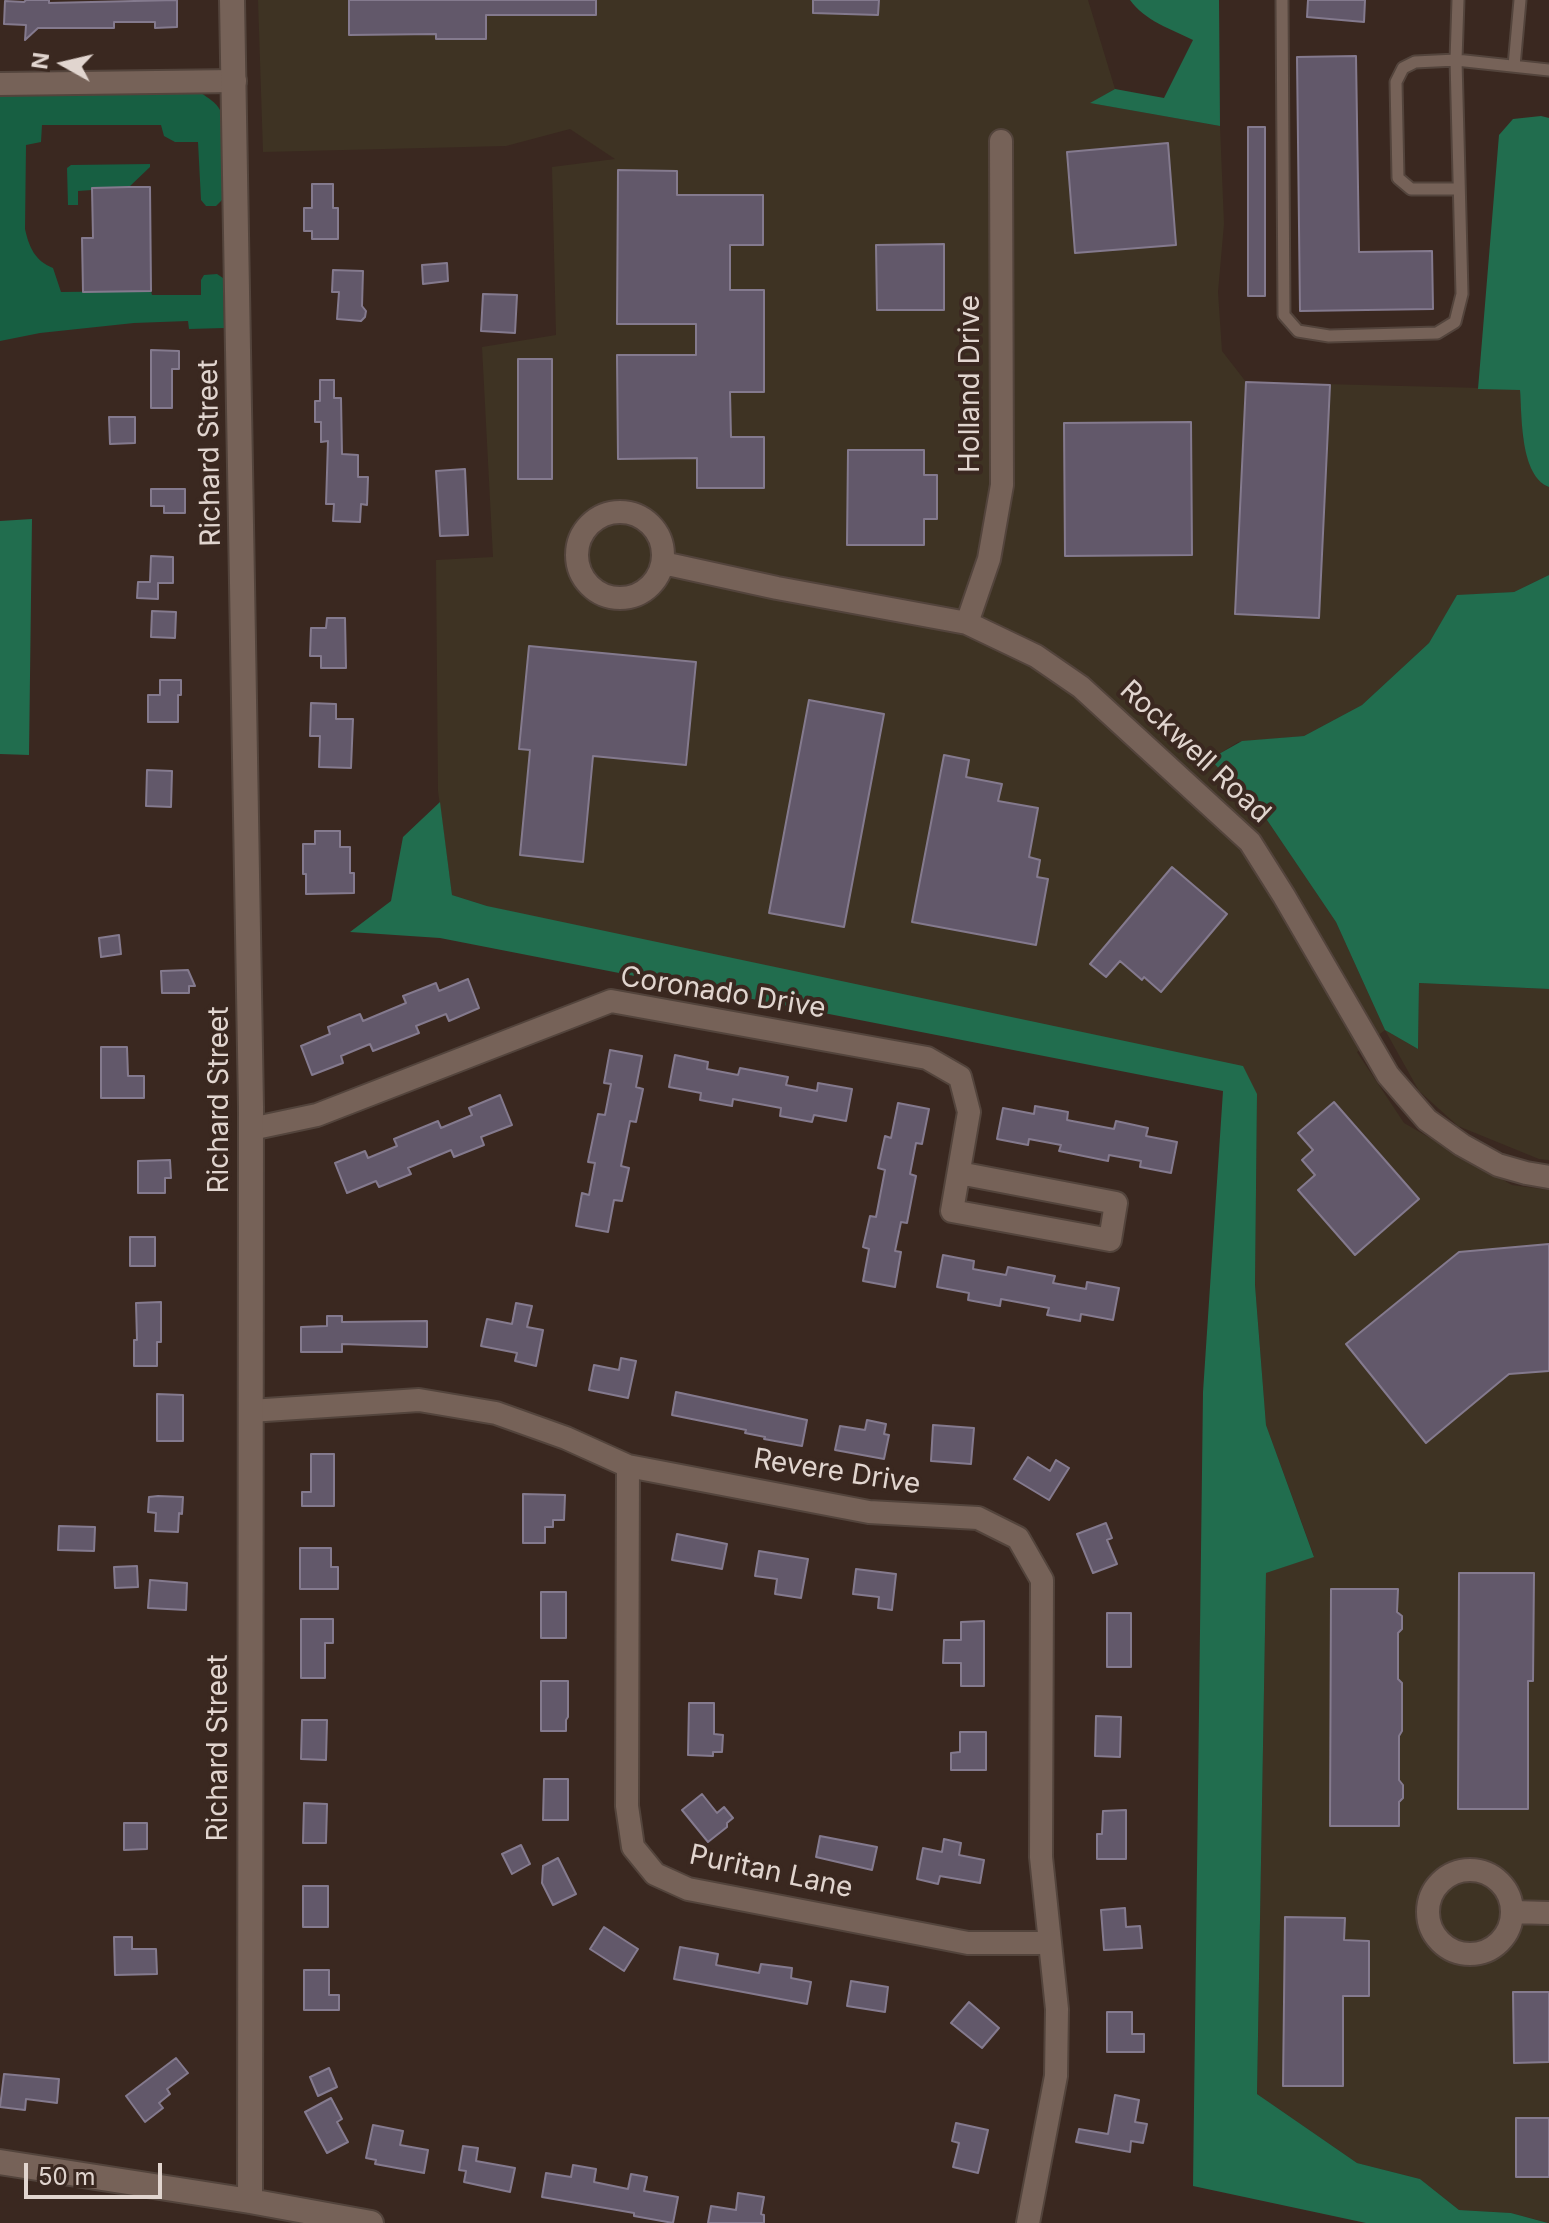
<!DOCTYPE html>
<style>
body{margin:0}
#map{position:relative;width:1549px;height:2223px;overflow:hidden;background:#3a2820;font-family:Inter,sans-serif}
canvas{display:block}
.north{position:absolute;left:24px;top:24px;width:80px;height:80px;-webkit-text-stroke:6px #3a2820;paint-order:stroke;rotate:278deg;font-size:22px;font-weight:700;line-height:32px;text-align:center;color:#e1d5cf}
.north::after{content:'';display:block;margin:auto;width:28px;height:36px;background:#e1d5cf;clip-path:polygon(50% 0,100% 100%,50% 72%,0 100%)}
.scale{position:absolute;left:24px;top:2163px;width:138px;height:36px;box-sizing:border-box;border:4px solid #e1d5cf;border-top:0;padding-left:10px;font-size:24px;line-height:28px;white-space:nowrap;color:#e1d5cf;-webkit-text-stroke:6px #3a2820;paint-order:stroke}
</style>
<div id="map">
<canvas width="1549" height="2223"></canvas>
<div class="north">N</div>
<div class="scale">50 m</div>
</div>
<script>
const c = document.querySelector('canvas').getContext('2d');
c.lineJoin = 'round';
function fill(path, color) {
  c.fillStyle = color;
  c.fill(path, 'evenodd');
}
function trace(path, color, width, dash) {
  c.strokeStyle = color;
  c.lineWidth = width;
  c.lineCap = dash ? 'butt' : 'round';
  c.setLineDash(dash || []);
  c.stroke(path);
}
function drawText(font, color, halo, rows, align = 'center') {
  c.font = font + ' Inter,sans-serif';
  c.lineWidth = 8;
  c.setLineDash([]);
  c.textBaseline = 'middle';
  c.strokeStyle = halo;
  c.fillStyle = color;
  for (const [text, x, y, turn = 0] of rows) {
    c.save();
    c.translate(x, y);
    c.rotate((+turn || 0) * Math.PI / 180);
    c.textAlign = isNaN(turn) ? turn : align;
    if (halo) c.strokeText(text, 0, 0);
    c.fillText(text, 0, 0);
    c.restore();
  }
}
fill(new Path2D(`
 M 258,0 L 1088,0 L 1115,89 L 1091,103 L 1220,126 L 1224,224 L 1218,292 L 1222,351 L 1246,382 L 1520,389 L 1523,439 L 1542,484 L 1549,487 L 1549,575 L 1514,592 L 1457,596 L 1429,643 L 1362,705 L 1304,736 L 1238,742 L 1211,759 L 1267,820 L 1336,922 L 1385,1030 L 1418,1049 L 1419,983 L 1549,989 L 1549,1160 L 1539,1159 L 1458,1126 L 1419,1091 L 1385,1030 L 1357,1052 L 1404,1123 L 1512,1185 L 1549,1190 L 1549,2223 L 1511,2213 L 1459,2210 L 1420,2179 L 1357,2163 L 1257,2094 L 1266,1573 L 1314,1556 L 1266,1425 L 1255,1285 L 1257,1094 L 487,906 L 452,895 L 438,791 L 436,560 L 493,557 L 482,347 L 556,335 L 552,167 L 615,159 L 570,129 L 506,146 L 263,152 Z`), '#3e3323');
fill(new Path2D(`
 M 201,93 C 208,98 216,102 220,110 C 227,126 223,170 223,189 L 222,200 L 216,206 L 206,206 L 201,200 L 198,142 L 175,142 L 164,136 L 161,125 L 42,125 L 41,142 L 26,145 L 25,229 C 29,247 35,261 53,268 L 61,292 L 151,291 L 152,295 L 201,295 L 201,280 L 204,275 L 217,274 L 223,278 L 224,328 L 189,329 L 188,321 L 134,323 L 40,333 L 0,341 L 0,95 Z
 M 150,164 L 150,167 L 129,187 L 93,188 L 92,190 L 78,191 L 78,205 L 68,205 L 67,168 L 71,165 Z`), '#175f42');
fill(new Path2D(`
 M 1130,0 L 1219,0 L 1220,126 L 1090,103 L 1115,89 L 1164,98 L 1193,40 C 1171,29 1145,21 1130,0 Z
 M 1541,116 L 1549,118 L 1549,487 C 1520,476 1522,416 1520,390 L 1478,389 L 1499,135 L 1513,119 Z
 M 32,519 L 29,755 L 0,754 L 0,521 Z
 M 1549,575 L 1549,989 L 1419,983 L 1418,1049 L 1385,1030 L 1336,922 L 1267,820 L 1210,759 L 1242,741 L 1304,736 L 1362,705 L 1429,643 L 1457,595 L 1514,592 Z
 M 440,802 L 452,895 L 487,906 L 1243,1066 L 1257,1094 L 1255,1285 L 1266,1425 L 1314,1557 L 1266,1573 L 1257,2094 L 1357,2163 L 1420,2179 L 1459,2210 L 1511,2213 L 1548,2223 L 1366,2223 L 1193,2186 L 1203,1392 L 1223,1091 L 440,938 L 350,932 L 391,901 L 403,837 Z`), '#216d4e');
const building = new Path2D(`
 M 26,0 L 49,0 L 49,3 L 177,0 L 177,27 L 155,28 L 155,22 L 114,22 L 114,28 L 38,28 L 25,40 L 26,25 L 4,24 L 5,1 L 24,2 Z
 M 349,0 L 596,0 L 596,15 L 486,15 L 486,39 L 436,39 L 436,34 L 349,35 Z
 M 813,0 L 879,0 L 878,15 L 813,13 Z
 M 1308,0 L 1365,0 L 1364,22 L 1307,17 Z
 M 1356,56 L 1359,252 L 1432,251 L 1433,309 L 1300,311 L 1297,57 Z
 M 1248,127 L 1265,127 L 1265,296 L 1248,296 Z
 M 1168,143 L 1176,245 L 1075,253 L 1067,152 Z
 M 618,170 L 677,171 L 677,195 L 763,195 L 763,245 L 730,245 L 730,290 L 764,290 L 764,392 L 730,392 L 731,437 L 764,437 L 764,488 L 697,488 L 697,458 L 618,459 L 617,355 L 696,355 L 696,324 L 617,324 Z
 M 312,184 L 333,184 L 333,208 L 338,208 L 338,239 L 312,239 L 312,231 L 304,231 L 304,208 L 312,208 Z
 M 129,187 L 150,187 L 151,291 L 83,292 L 82,238 L 93,238 L 92,188 Z
 M 944,244 L 944,310 L 877,310 L 876,245 Z
 M 447,263 L 448,281 L 423,284 L 422,265 Z
 M 333,270 L 363,271 L 362,306 L 366,311 L 365,317 L 361,321 L 337,319 L 339,292 L 332,292 Z
 M 483,294 L 517,295 L 515,333 L 481,331 Z
 M 151,350 L 179,351 L 179,369 L 172,369 L 172,408 L 151,408 Z
 M 518,359 L 552,359 L 552,479 L 518,479 Z
 M 320,380 L 334,380 L 334,398 L 341,398 L 342,454 L 358,455 L 358,477 L 368,477 L 367,505 L 361,504 L 360,522 L 333,521 L 334,504 L 326,504 L 328,441 L 321,442 L 321,422 L 315,422 L 315,401 L 320,401 Z
 M 1246,382 L 1330,385 L 1319,618 L 1235,614 Z
 M 109,417 L 135,417 L 135,443 L 110,444 Z
 M 1191,422 L 1192,555 L 1065,556 L 1064,423 Z
 M 848,450 L 924,450 L 924,475 L 937,475 L 937,519 L 924,519 L 924,545 L 847,545 Z
 M 465,469 L 468,535 L 440,536 L 436,471 Z
 M 151,489 L 185,489 L 185,513 L 164,513 L 164,506 L 151,506 Z
 M 151,556 L 173,557 L 173,583 L 158,583 L 158,599 L 137,598 L 138,582 L 150,582 Z
 M 152,611 L 176,612 L 175,638 L 151,637 Z
 M 327,618 L 345,618 L 346,668 L 321,668 L 321,656 L 310,656 L 311,628 L 326,628 Z
 M 529,646 L 696,662 L 686,765 L 593,756 L 583,862 L 520,855 L 530,750 L 519,749 Z
 M 160,680 L 181,680 L 181,695 L 178,695 L 178,722 L 148,722 L 148,695 L 160,695 Z
 M 809,700 L 884,714 L 844,927 L 769,913 Z
 M 311,703 L 336,704 L 336,719 L 353,719 L 351,768 L 319,767 L 320,736 L 310,736 Z
 M 944,755 L 969,760 L 966,777 L 1002,784 L 998,801 L 1038,808 L 1029,857 L 1040,860 L 1037,877 L 1048,879 L 1036,945 L 912,922 Z
 M 147,770 L 172,771 L 171,807 L 146,806 Z
 M 315,831 L 340,831 L 340,847 L 350,847 L 350,873 L 354,873 L 354,893 L 306,894 L 306,874 L 303,874 L 303,844 L 315,844 Z
 M 1172,867 L 1227,914 L 1161,992 L 1144,977 L 1142,980 L 1120,961 L 1106,977 L 1090,964 Z
 M 119,935 L 121,954 L 101,957 L 99,938 Z
 M 188,970 L 195,986 L 189,986 L 189,993 L 162,993 L 161,971 Z
 M 468,979 L 479,1008 L 449,1021 L 446,1014 L 416,1026 L 419,1033 L 373,1051 L 370,1044 L 341,1056 L 343,1063 L 312,1075 L 301,1046 L 330,1034 L 328,1027 L 360,1014 L 363,1021 L 406,1003 L 403,996 L 436,983 L 439,991 Z
 M 101,1047 L 127,1047 L 128,1076 L 144,1076 L 144,1098 L 101,1098 Z
 M 610,1050 L 642,1056 L 636,1087 L 643,1089 L 636,1122 L 630,1121 L 621,1166 L 629,1168 L 622,1201 L 614,1200 L 608,1232 L 576,1226 L 582,1193 L 589,1195 L 595,1163 L 588,1162 L 598,1114 L 605,1115 L 611,1084 L 604,1083 Z
 M 675,1055 L 708,1062 L 707,1069 L 738,1075 L 740,1068 L 788,1077 L 786,1085 L 817,1091 L 818,1083 L 852,1089 L 846,1121 L 814,1115 L 812,1122 L 780,1116 L 781,1108 L 733,1099 L 732,1106 L 700,1100 L 701,1093 L 669,1087 Z
 M 500,1095 L 512,1125 L 481,1137 L 484,1145 L 454,1157 L 451,1150 L 408,1168 L 411,1174 L 379,1187 L 376,1181 L 347,1193 L 335,1163 L 365,1151 L 368,1158 L 397,1146 L 394,1139 L 438,1121 L 441,1128 L 472,1115 L 469,1108 Z
 M 1334,1102 L 1419,1199 L 1355,1255 L 1298,1190 L 1315,1175 L 1302,1160 L 1313,1150 L 1298,1133 Z
 M 898,1103 L 929,1109 L 922,1144 L 916,1143 L 910,1174 L 916,1176 L 907,1223 L 901,1222 L 895,1251 L 901,1252 L 895,1287 L 863,1281 L 869,1249 L 863,1247 L 870,1216 L 876,1217 L 885,1170 L 878,1168 L 885,1136 L 891,1138 Z
 M 1035,1106 L 1068,1112 L 1067,1120 L 1114,1129 L 1116,1121 L 1148,1128 L 1146,1136 L 1177,1142 L 1171,1173 L 1140,1167 L 1141,1161 L 1109,1155 L 1108,1161 L 1059,1151 L 1061,1145 L 1029,1139 L 1028,1145 L 997,1139 L 1003,1108 L 1034,1114 Z
 M 170,1160 L 171,1178 L 165,1178 L 165,1193 L 138,1193 L 138,1161 Z
 M 130,1237 L 155,1237 L 155,1266 L 130,1266 Z
 M 1549,1244 L 1549,1371 L 1509,1374 L 1426,1443 L 1346,1344 L 1459,1252 Z
 M 943,1255 L 974,1261 L 973,1269 L 1006,1275 L 1008,1267 L 1055,1276 L 1053,1283 L 1086,1289 L 1087,1282 L 1119,1288 L 1113,1320 L 1081,1314 L 1080,1321 L 1047,1315 L 1049,1308 L 1001,1299 L 1000,1306 L 968,1300 L 969,1293 L 937,1287 Z
 M 161,1302 L 161,1342 L 157,1342 L 157,1366 L 134,1366 L 134,1340 L 137,1340 L 136,1303 Z
 M 516,1303 L 532,1306 L 527,1327 L 543,1330 L 536,1366 L 515,1361 L 517,1353 L 481,1346 L 487,1319 L 512,1324 Z
 M 327,1316 L 342,1316 L 342,1322 L 427,1321 L 427,1347 L 342,1344 L 342,1352 L 301,1352 L 301,1327 L 327,1326 Z
 M 621,1358 L 636,1361 L 628,1398 L 589,1390 L 594,1365 L 619,1370 Z
 M 676,1392 L 807,1420 L 802,1446 L 764,1439 L 765,1437 L 745,1433 L 746,1430 L 672,1415 Z
 M 157,1394 L 183,1395 L 183,1441 L 157,1441 Z
 M 867,1420 L 886,1424 L 884,1434 L 889,1435 L 884,1459 L 835,1450 L 840,1426 L 865,1430 Z
 M 933,1425 L 974,1428 L 971,1464 L 931,1461 Z
 M 311,1454 L 334,1454 L 334,1506 L 302,1506 L 302,1492 L 311,1492 Z
 M 1028,1457 L 1050,1471 L 1056,1460 L 1069,1468 L 1049,1500 L 1014,1479 Z
 M 523,1494 L 565,1495 L 564,1520 L 553,1520 L 553,1527 L 545,1527 L 545,1543 L 523,1543 Z
 M 158,1496 L 183,1497 L 182,1514 L 179,1513 L 178,1532 L 155,1531 L 156,1513 L 148,1512 L 149,1497 Z
 M 1106,1523 L 1112,1538 L 1107,1540 L 1117,1564 L 1093,1573 L 1077,1534 Z
 M 59,1526 L 95,1527 L 94,1551 L 58,1550 Z
 M 677,1534 L 727,1544 L 722,1569 L 672,1560 Z
 M 300,1548 L 331,1548 L 331,1567 L 338,1567 L 338,1589 L 300,1589 Z
 M 759,1551 L 808,1559 L 801,1598 L 775,1594 L 777,1579 L 755,1576 Z
 M 137,1566 L 138,1587 L 115,1588 L 114,1567 Z
 M 856,1569 L 896,1574 L 892,1610 L 878,1608 L 879,1597 L 853,1594 Z
 M 1459,1573 L 1534,1573 L 1533,1681 L 1528,1681 L 1528,1809 L 1458,1809 Z
 M 150,1580 L 187,1583 L 186,1610 L 148,1608 Z
 M 1331,1589 L 1398,1589 L 1397,1612 L 1402,1616 L 1402,1629 L 1398,1633 L 1398,1679 L 1402,1683 L 1402,1731 L 1399,1736 L 1399,1780 L 1403,1785 L 1403,1798 L 1399,1802 L 1399,1826 L 1330,1826 Z
 M 541,1592 L 566,1592 L 566,1638 L 541,1638 Z
 M 1107,1613 L 1131,1613 L 1131,1667 L 1107,1667 Z
 M 301,1619 L 333,1619 L 333,1643 L 325,1643 L 325,1678 L 301,1678 Z
 M 984,1621 L 984,1686 L 961,1686 L 961,1663 L 943,1663 L 944,1640 L 961,1640 L 961,1622 Z
 M 541,1681 L 568,1681 L 568,1717 L 566,1720 L 566,1731 L 541,1731 Z
 M 689,1703 L 714,1703 L 714,1734 L 723,1735 L 722,1752 L 713,1752 L 713,1756 L 688,1755 Z
 M 1096,1716 L 1121,1717 L 1120,1757 L 1095,1756 Z
 M 302,1720 L 327,1720 L 326,1760 L 301,1759 Z
 M 960,1732 L 986,1732 L 986,1770 L 951,1770 L 951,1753 L 960,1752 Z
 M 544,1779 L 568,1779 L 568,1820 L 543,1820 Z
 M 702,1794 L 717,1813 L 724,1807 L 733,1818 L 727,1823 L 727,1827 L 708,1842 L 682,1810 Z
 M 304,1803 L 327,1804 L 326,1843 L 303,1843 Z
 M 1126,1810 L 1126,1859 L 1097,1859 L 1097,1834 L 1102,1834 L 1103,1811 Z
 M 124,1823 L 147,1823 L 147,1849 L 124,1850 Z
 M 820,1836 L 877,1847 L 872,1870 L 816,1857 Z
 M 944,1839 L 961,1843 L 959,1855 L 984,1860 L 980,1883 L 940,1876 L 938,1884 L 917,1879 L 923,1848 L 942,1852 Z
 M 521,1845 L 530,1864 L 512,1874 L 502,1854 Z
 M 558,1858 L 576,1894 L 553,1905 L 542,1883 L 543,1866 Z
 M 303,1886 L 328,1886 L 328,1927 L 303,1927 Z
 M 1125,1908 L 1126,1927 L 1140,1926 L 1142,1948 L 1104,1950 L 1101,1910 Z
 M 1285,1917 L 1345,1918 L 1344,1940 L 1369,1941 L 1369,1996 L 1343,1996 L 1343,2086 L 1283,2086 Z
 M 604,1927 L 638,1949 L 624,1971 L 590,1949 Z
 M 114,1937 L 132,1937 L 132,1949 L 156,1949 L 157,1974 L 115,1975 Z
 M 680,1947 L 718,1954 L 716,1965 L 759,1973 L 761,1964 L 792,1968 L 791,1978 L 811,1982 L 807,2004 L 674,1979 Z
 M 304,1970 L 329,1970 L 329,1995 L 339,1995 L 339,2010 L 304,2010 Z
 M 851,1981 L 888,1987 L 885,2012 L 847,2006 Z
 M 1513,1992 L 1549,1992 L 1549,2062 L 1514,2063 Z
 M 969,2002 L 999,2028 L 982,2048 L 951,2023 Z
 M 1107,2012 L 1132,2012 L 1132,2034 L 1144,2034 L 1144,2052 L 1107,2052 Z
 M 176,2058 L 188,2073 L 167,2089 L 170,2094 L 159,2103 L 163,2108 L 145,2122 L 126,2096 Z
 M 329,2068 L 337,2087 L 318,2096 L 310,2077 Z
 M 4,2074 L 59,2079 L 57,2103 L 26,2099 L 25,2110 L 0,2107 Z
 M 1115,2095 L 1139,2100 L 1135,2122 L 1147,2124 L 1143,2143 L 1131,2141 L 1130,2152 L 1076,2142 L 1079,2129 L 1108,2134 Z
 M 331,2098 L 342,2119 L 337,2122 L 348,2142 L 327,2153 L 305,2112 Z
 M 1516,2118 L 1549,2118 L 1549,2177 L 1516,2177 Z
 M 956,2123 L 988,2130 L 978,2173 L 953,2167 L 959,2143 L 952,2141 Z
 M 373,2125 L 403,2131 L 400,2145 L 428,2150 L 424,2173 L 375,2164 L 376,2160 L 366,2158 Z
 M 463,2146 L 478,2148 L 476,2161 L 515,2168 L 510,2192 L 464,2182 L 466,2171 L 459,2170 Z
 M 573,2165 L 596,2169 L 594,2182 L 628,2189 L 631,2174 L 647,2177 L 644,2191 L 678,2197 L 673,2223 L 634,2216 L 634,2213 L 542,2197 L 546,2173 L 571,2177 Z
 M 738,2193 L 764,2197 L 761,2214 L 764,2215 L 764,2223 L 708,2223 L 711,2206 L 736,2210 Z`);
fill(building, '#62586a');
trace(building, '#847a8e', 2);
const lane = new Path2D(`
 M 1282,0 L 1284,315 L 1298,331 L 1329,336 L 1437,333 L 1455,322 L 1462,294 L 1456,60 L 1415,62 L 1403,68 L 1396,82 L 1398,178 L 1411,189 L 1459,189
 M 1458,0 L 1456,60 L 1549,70
 M 1514,66 L 1520,0`);
const street = new Path2D(`
 M 0,84 L 235,81
 M577 555a43 43 0 1 1 86 0a43 43 0 1 1-86 0Z
 M 663,563 L 777,588 L 967,623 L 1036,656 L 1081,687 L 1250,842 L 1284,896 L 1388,1075 L 1427,1120 L 1462,1145 L 1498,1165 L 1526,1173 L 1549,1177
 M 967,623 L 989,559 L 1002,485 L 1001,141
 M 251,1129 L 317,1115 L 611,1001 L 927,1058 L 960,1077 L 969,1112 L 952,1211 L 1110,1240 L 1116,1203 L 959,1173
 M 250,1411 L 419,1400 L 496,1413 L 566,1438 L 628,1466 L 869,1512 L 978,1518 L 1018,1538 L 1042,1580 L 1041,1857 L 1057,2009 L 1056,2076 L 1028,2223
 M 628,1466 L 627,1806 L 633,1847 L 655,1874 L 688,1889 L 968,1943 L 1050,1943
 M1428 1912a42 42 0 1 1 84 0a42 42 0 1 1-84 0Z
 M 1513,1912 L 1549,1913`);
const secondary = new Path2D(`
 M 232,0 L 251,1107 L 250,2201
 M 0,2162 L 250,2201 L 371,2223`);
trace(lane, '#53443c', 15);
trace(street, '#53443c', 26);
trace(secondary, '#53443c', 28);
trace(lane, '#766258', 11);
trace(street, '#766258', 22);
trace(secondary, '#766258', 24);
drawText('28px', '#e1d5cf', '#3a2820', [
 ["Holland Drive",971,384,-90],
 ["Richard Street",210,453,-91],
 ["Rockwell Road",1195,752,43],
 ["Coronado Drive",723,993,9],
 ["Richard Street",220,1100,-90],
 ["Revere Drive",837,1472,9],
 ["Richard Street",219,1748,-90],
 ["Puritan Lane",771,1872,12]
]);
</script>
